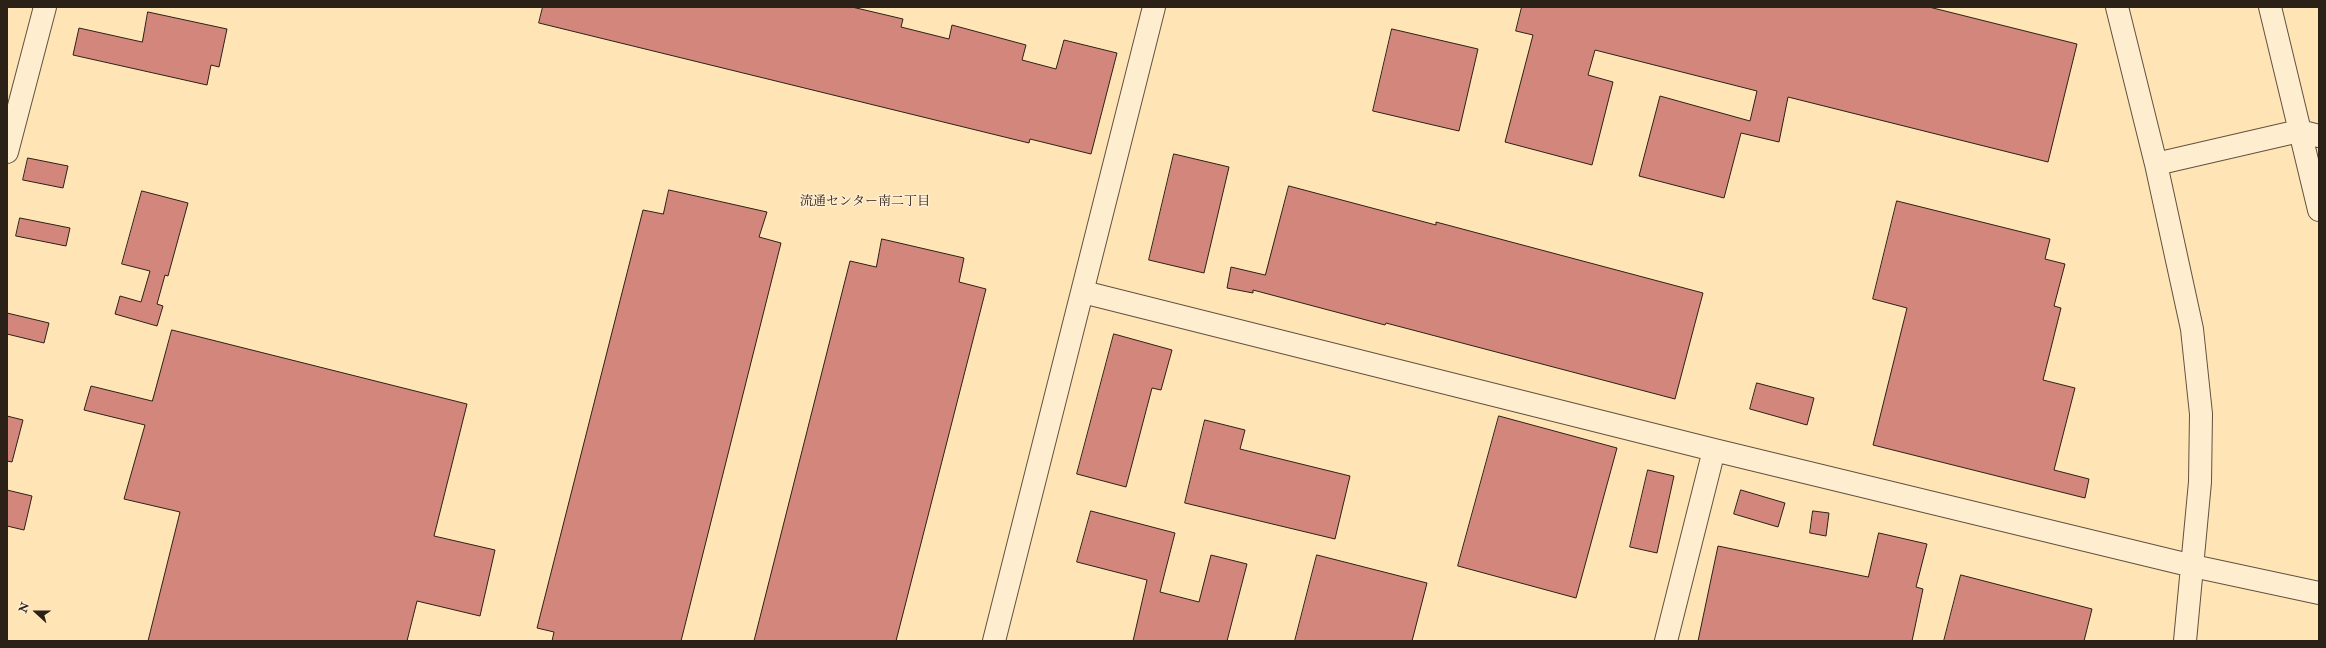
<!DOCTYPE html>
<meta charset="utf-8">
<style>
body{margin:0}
#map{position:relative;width:2326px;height:648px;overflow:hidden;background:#ffe4b6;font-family:"IM FELL Double Pica",serif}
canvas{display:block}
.frame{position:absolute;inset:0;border:8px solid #2c2117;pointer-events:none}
.north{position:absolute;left:16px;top:592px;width:40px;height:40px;-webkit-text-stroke:3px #ffedd0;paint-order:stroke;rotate:291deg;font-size:11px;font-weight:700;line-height:16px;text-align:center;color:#2c2117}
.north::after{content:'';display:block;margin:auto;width:14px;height:18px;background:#2c2117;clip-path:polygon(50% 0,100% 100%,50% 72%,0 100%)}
</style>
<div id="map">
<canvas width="2326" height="648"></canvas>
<div class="frame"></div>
<div class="north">N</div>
</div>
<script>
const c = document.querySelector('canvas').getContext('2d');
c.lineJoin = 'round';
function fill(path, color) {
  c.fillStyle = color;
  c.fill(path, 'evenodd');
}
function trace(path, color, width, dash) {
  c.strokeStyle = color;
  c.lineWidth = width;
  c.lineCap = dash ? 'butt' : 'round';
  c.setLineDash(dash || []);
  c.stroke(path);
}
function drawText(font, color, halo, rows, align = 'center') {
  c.font = font + ' "IM FELL Double Pica","Noto Serif JP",serif';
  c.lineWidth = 3;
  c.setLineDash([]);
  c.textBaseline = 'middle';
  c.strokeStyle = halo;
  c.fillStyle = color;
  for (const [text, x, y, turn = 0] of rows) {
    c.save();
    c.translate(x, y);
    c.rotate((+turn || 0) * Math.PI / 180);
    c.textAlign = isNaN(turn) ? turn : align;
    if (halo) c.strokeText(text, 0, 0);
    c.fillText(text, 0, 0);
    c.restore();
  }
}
const building = new Path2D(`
 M 543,7 L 852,7 L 903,19 L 901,27 L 949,39 L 952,25 L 1026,45 L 1022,60 L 1056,69 L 1064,40 L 1117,53 L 1091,154 L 1030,139 L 1029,143 L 539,23 Z
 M 1522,7 L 1929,7 L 2077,44 L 2048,162 L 1788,97 L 1779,142 L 1741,133 L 1724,198 L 1639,176 L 1660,96 L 1750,121 L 1757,91 L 1595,50 L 1588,75 L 1613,82 L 1592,165 L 1505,142 L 1533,35 L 1516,31 Z
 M 148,12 L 227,29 L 219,67 L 211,65 L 207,85 L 73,55 L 79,28 L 142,42 Z
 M 1392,29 L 1478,49 L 1459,131 L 1373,111 Z
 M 1174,154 L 1229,167 L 1204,273 L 1149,260 Z
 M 28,158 L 68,166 L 63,188 L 23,180 Z
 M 1289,186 L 1436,225 L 1436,222 L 1703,293 L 1675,399 L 1386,323 L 1385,325 L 1253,290 L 1253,293 L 1227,288 L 1231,267 L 1265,275 Z
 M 669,190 L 767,212 L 759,237 L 781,243 L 681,641 L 552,641 L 554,632 L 537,628 L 643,210 L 663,214 Z
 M 142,191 L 188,203 L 168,276 L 165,275 L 157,304 L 163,306 L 157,326 L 115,314 L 120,296 L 141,302 L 150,271 L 122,264 Z
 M 1897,201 L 2050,239 L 2045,259 L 2065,264 L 2054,306 L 2061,308 L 2043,380 L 2075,388 L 2054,470 L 2089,479 L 2085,498 L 1873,445 L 1907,308 L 1873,299 Z
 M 20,218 L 70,228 L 66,246 L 16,236 Z
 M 882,239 L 964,258 L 959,282 L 986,289 L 896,641 L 754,641 L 850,261 L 876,267 Z
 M 7,313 L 49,323 L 44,343 L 7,334 Z
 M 172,330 L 467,404 L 434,536 L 495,550 L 480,616 L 417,601 L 407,641 L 148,641 L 180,512 L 124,499 L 145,425 L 84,410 L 91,386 L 152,401 Z
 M 1114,334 L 1172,350 L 1161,390 L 1152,388 L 1126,487 L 1077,474 Z
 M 1757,383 L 1814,398 L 1807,425 L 1750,409 Z
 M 7,416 L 23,420 L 12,462 L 7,461 Z
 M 1499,416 L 1617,448 L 1576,598 L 1458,566 Z
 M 1205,420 L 1245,430 L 1240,449 L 1350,476 L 1335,539 L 1185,503 Z
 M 1648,470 L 1674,476 L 1657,553 L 1630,547 Z
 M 7,490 L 32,496 L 24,530 L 7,526 Z
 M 1741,490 L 1785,503 L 1778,527 L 1734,514 Z
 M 1091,511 L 1175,533 L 1160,592 L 1199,602 L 1211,555 L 1247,564 L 1227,641 L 1133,641 L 1147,580 L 1077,562 Z
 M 1813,511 L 1829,513 L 1826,536 L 1810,533 Z
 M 1879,533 L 1927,544 L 1916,587 L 1923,589 L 1912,641 L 1698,641 L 1718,546 L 1868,577 Z
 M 1317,555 L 1427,583 L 1412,641 L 1295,641 Z
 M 1961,575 L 2092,609 L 2084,641 L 1944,641 Z`);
fill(building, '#d3867b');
trace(building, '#2c2117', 1);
const minor = new Path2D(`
 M 2117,7 L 2156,164 L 2192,329 L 2201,414 L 2200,482 L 2185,641
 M 2270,7 L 2319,210
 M 7,152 L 45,7
 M 2156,164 L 2299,131 L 2319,136
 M 1083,292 L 1714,450 L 2193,566 L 2319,593
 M 994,641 L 1154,7
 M 1666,641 L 1714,450`);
trace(minor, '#61523f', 24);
trace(minor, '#ffedd0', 22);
drawText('13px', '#2c2117', '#ffedd0', [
 ["流通センター南二丁目",865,202]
]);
</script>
